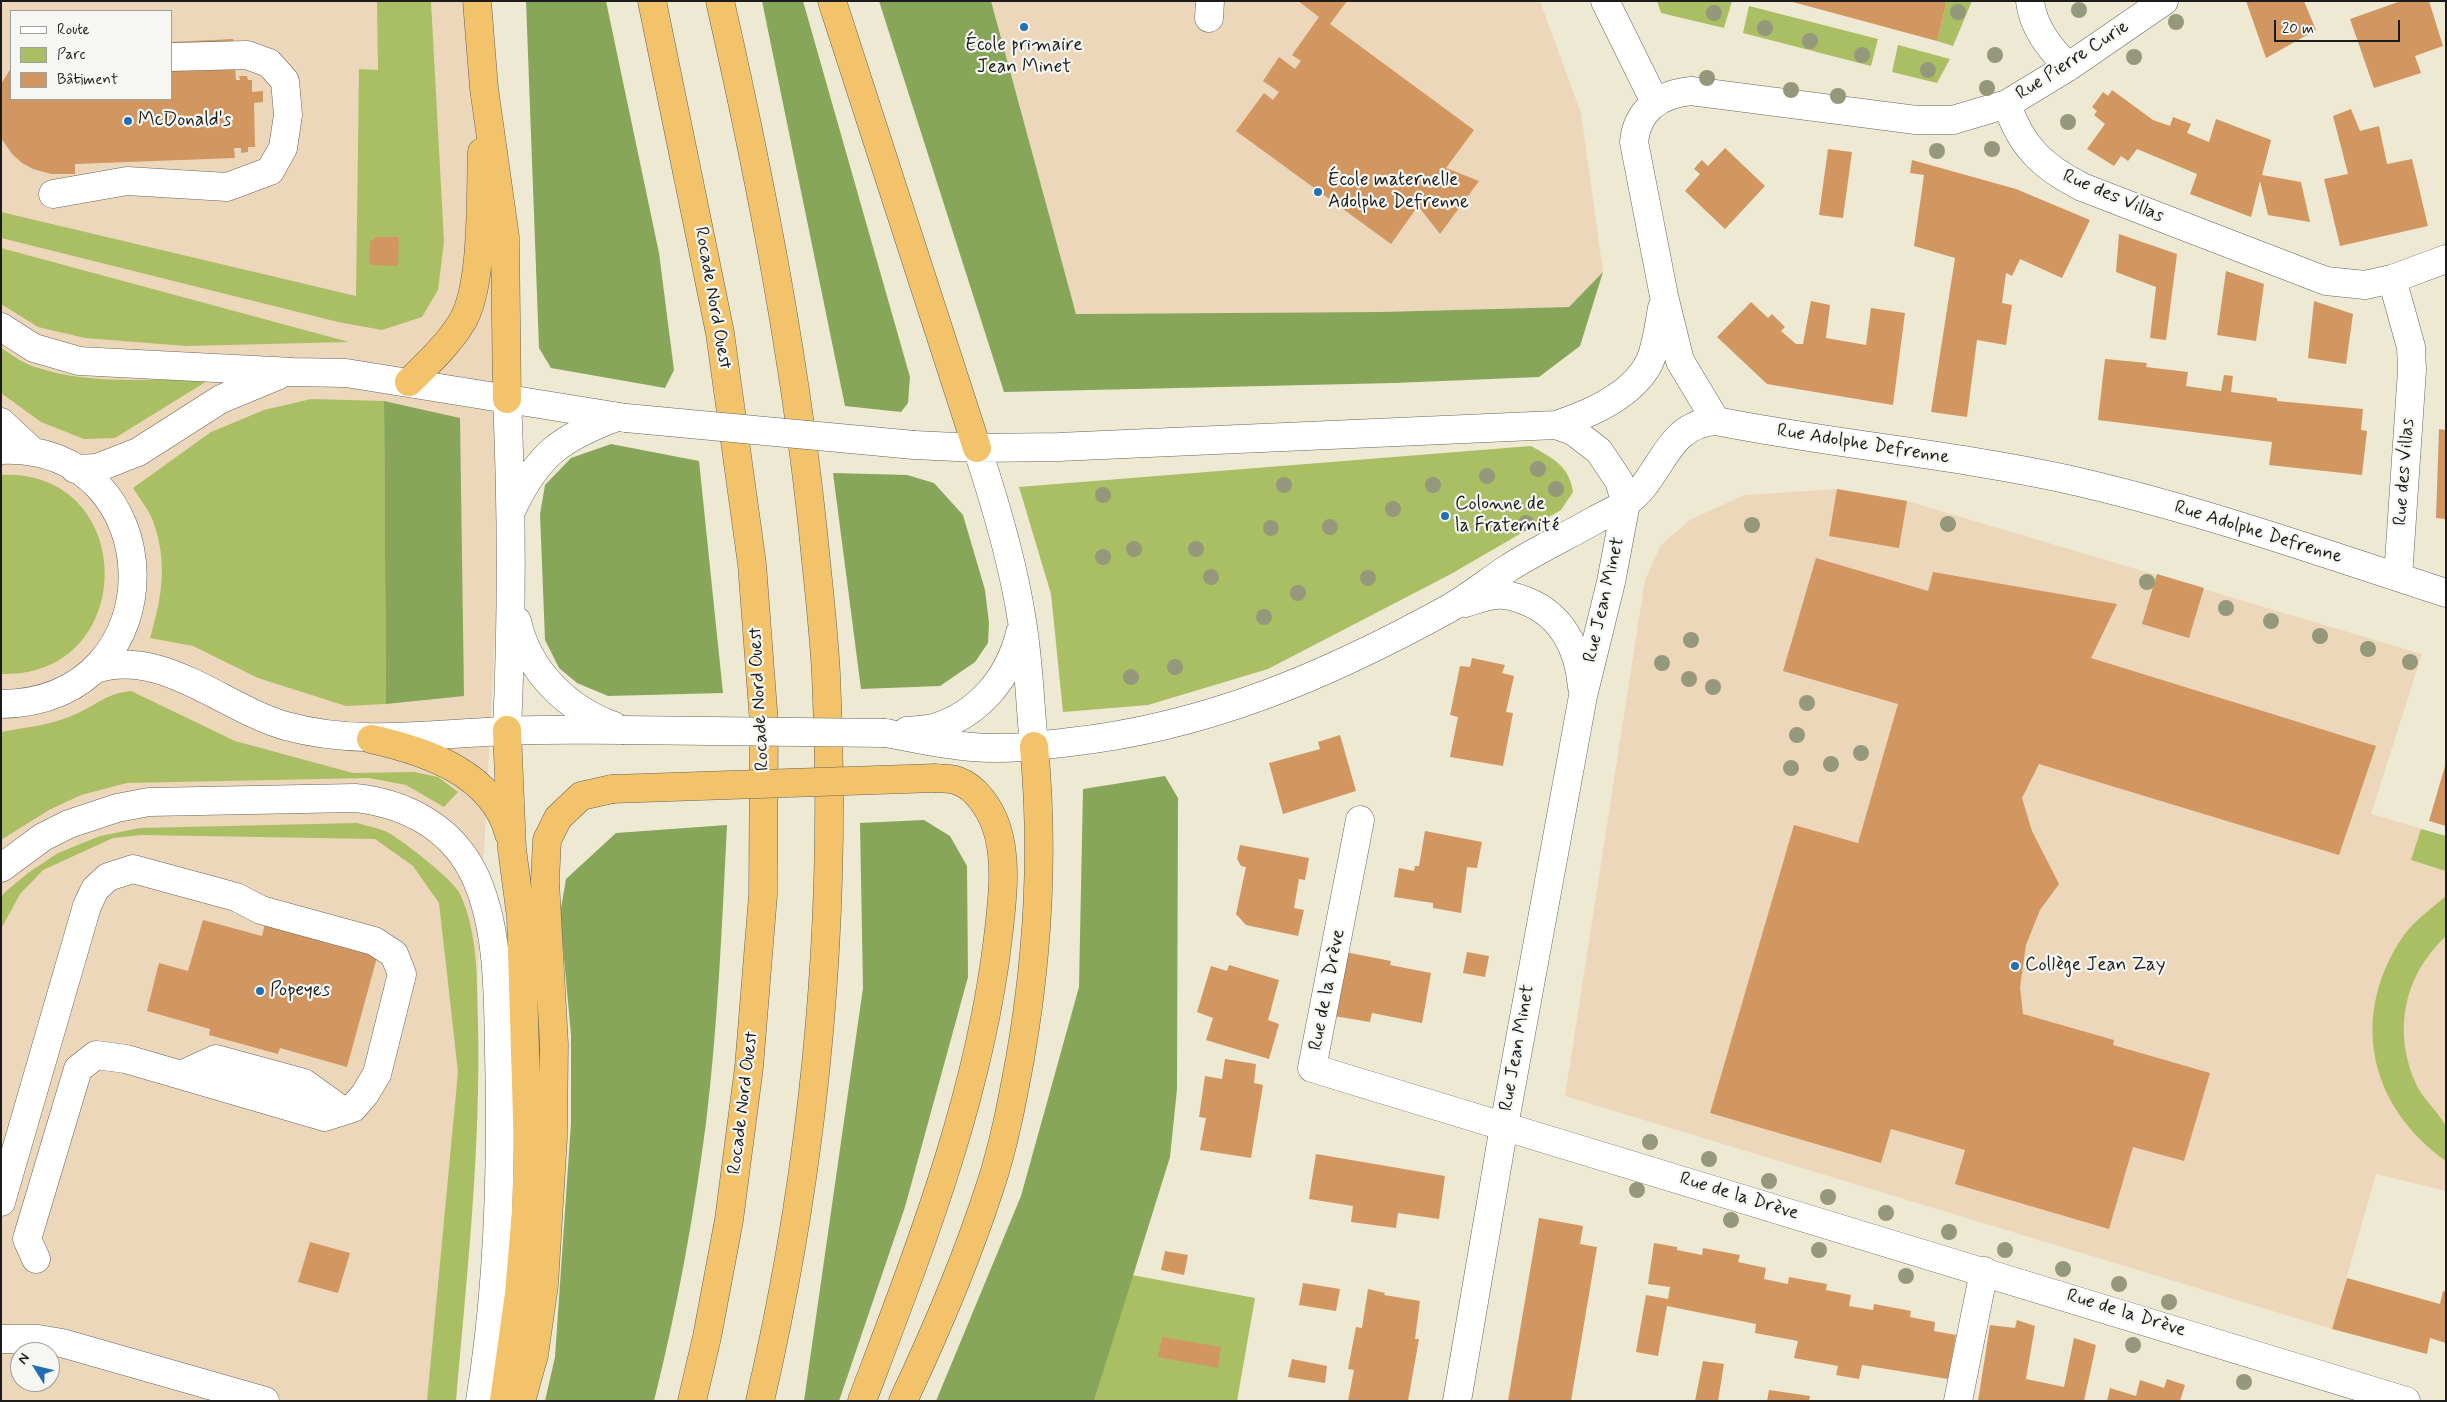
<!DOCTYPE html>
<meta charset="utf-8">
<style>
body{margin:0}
#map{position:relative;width:2447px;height:1402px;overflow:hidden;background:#eee9d3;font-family:Mynerve,sans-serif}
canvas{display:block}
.frame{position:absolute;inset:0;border:2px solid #1c1c1c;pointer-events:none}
.legend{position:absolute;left:10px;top:10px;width:162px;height:90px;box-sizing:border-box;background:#f6f6f2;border:1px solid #9f9f9c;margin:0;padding:6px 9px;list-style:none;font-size:15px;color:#1c1c1c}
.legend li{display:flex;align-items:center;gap:10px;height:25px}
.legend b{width:25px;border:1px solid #9f9f9c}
.north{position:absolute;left:10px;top:1342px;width:50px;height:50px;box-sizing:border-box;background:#f6f6f2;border:1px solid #9f9f9c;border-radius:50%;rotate:306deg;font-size:14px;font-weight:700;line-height:20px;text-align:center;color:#1c1c1c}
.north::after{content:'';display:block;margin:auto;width:18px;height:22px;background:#1f6fb2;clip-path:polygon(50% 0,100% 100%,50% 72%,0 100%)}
.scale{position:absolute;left:2274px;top:20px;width:126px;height:22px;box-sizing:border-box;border:2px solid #1c1c1c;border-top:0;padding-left:6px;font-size:15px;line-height:18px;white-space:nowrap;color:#1c1c1c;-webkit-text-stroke:4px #f6f6f2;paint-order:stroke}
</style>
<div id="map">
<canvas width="2447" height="1402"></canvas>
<div class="frame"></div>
<ul class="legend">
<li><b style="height:6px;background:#fff"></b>Route</li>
<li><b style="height:14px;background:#aabf64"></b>Parc</li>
<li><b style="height:14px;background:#d29761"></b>Bâtiment</li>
</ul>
<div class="north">N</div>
<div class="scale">20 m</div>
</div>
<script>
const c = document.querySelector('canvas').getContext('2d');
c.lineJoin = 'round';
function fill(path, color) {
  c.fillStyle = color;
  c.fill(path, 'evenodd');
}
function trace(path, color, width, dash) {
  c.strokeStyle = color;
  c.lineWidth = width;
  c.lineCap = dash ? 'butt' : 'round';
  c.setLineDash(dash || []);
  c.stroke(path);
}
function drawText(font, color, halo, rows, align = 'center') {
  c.font = font + ' Mynerve,sans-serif';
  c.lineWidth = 4.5;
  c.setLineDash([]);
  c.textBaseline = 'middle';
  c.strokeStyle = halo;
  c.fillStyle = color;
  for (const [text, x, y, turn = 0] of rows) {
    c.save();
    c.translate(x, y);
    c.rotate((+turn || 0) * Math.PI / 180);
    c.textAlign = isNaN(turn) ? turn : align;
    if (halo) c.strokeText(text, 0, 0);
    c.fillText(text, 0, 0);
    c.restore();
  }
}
fill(new Path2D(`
 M 1,1 L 477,1 L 507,399 L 456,1401 L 1,1401 ZM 11,11 L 171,11 L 171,99 L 11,99 ZM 20,1352 L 50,1352 L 50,1382 L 20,1382 Z
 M 991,1 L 1540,1 L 1581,113 L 1603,272 L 1569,307 L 1380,312 L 1076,314 Z
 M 1837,489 L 1907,501 L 2422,654 L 2371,814 L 2446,836 L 2446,1191 L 2376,1174 L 2332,1329 L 1565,1096 L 1645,580 L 1661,545 L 1690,520 L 1744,495 Z`), '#ecd7ba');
fill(new Path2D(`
 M 377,1 L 431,1 L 444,242 L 438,290 L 422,317 L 382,330 L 338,322 L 1,238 L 1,212 L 356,296 L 359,69 L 378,70 Z
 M 1657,1 L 1732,1 L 1724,28 L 1661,13 Z
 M 1947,1 L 1972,1 L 1953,46 L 1937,41 Z
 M 1749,6 L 1878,39 L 1871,66 L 1743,33 Z
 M 1898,45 L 1950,59 L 1937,83 L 1892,72 Z
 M 1,248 L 349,342 L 186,346 L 85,338 L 38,327 L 1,304 Z
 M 1,348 C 11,354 21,362 32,366 C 89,386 153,379 212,378 L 115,438 L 84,439 L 41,422 L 1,393 Z
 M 311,399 L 384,401 L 386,704 L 346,706 L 258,678 L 193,646 L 150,638 C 162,597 168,563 153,521 C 149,510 139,498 133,488 L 211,432 L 264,410 Z
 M 1531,446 C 1552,458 1569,465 1573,492 L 1561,510 L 1451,574 L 1268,669 L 1148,705 L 1063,712 L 1051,594 L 1019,487 Z
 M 1,475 C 139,468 140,679 1,674 Z
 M 131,691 L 235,741 L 353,773 L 414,772 L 438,777 L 458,792 L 444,807 L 406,785 L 369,778 L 127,783 L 81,795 L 49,810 L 1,840 L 1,732 C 27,727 54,725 78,713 C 100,703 105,694 131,691 Z
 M 357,823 C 367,826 380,828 389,833 C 404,842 454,880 460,894 C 478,932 477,980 478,1021 C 481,1148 467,1274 456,1401 L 427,1401 L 458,1072 L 439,903 L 413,866 L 375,839 L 142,835 L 113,838 L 43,870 L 20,894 L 1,929 L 1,897 L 5,892 L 28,873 L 58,853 L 100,836 L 140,828 Z
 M 2421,829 L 2446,836 L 2446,871 L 2411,860 Z
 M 2446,896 L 2446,936 C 2403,976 2392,1033 2417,1086 C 2423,1099 2442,1116 2446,1127 C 2447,1136 2446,1151 2446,1161 C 2368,1106 2349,1014 2404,935 C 2415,920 2432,908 2446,896 Z
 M 1132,1275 L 1255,1298 L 1237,1401 L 1094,1401 Z`), '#aabf64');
fill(new Path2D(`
 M 526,1 L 606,1 L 659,253 L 674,370 L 665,388 L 551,368 L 539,348 Z
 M 762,1 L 803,1 L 910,377 L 908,403 L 901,412 L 845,406 Z
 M 879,1 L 991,1 L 1076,314 L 1380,312 L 1569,307 L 1603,272 L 1580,346 L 1539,377 L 1394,383 L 1004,392 Z
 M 384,401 L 460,418 L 464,696 L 386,704 Z
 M 611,444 L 699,461 L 723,693 L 608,696 L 577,683 L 559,668 L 545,640 L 540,514 L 545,485 L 571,458 Z
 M 833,473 L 907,475 L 934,483 L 963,515 L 985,590 L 989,623 L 988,643 L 975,662 L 940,686 L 861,689 Z
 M 1165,776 L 1178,798 L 1177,1089 L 1170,1157 L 1094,1401 L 936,1401 L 1021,1196 L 1079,987 L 1083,789 Z
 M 924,820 L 950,836 L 967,866 L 968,977 L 905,1207 L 839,1401 L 804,1401 L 863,988 L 860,823 Z
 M 727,825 C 722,924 718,1024 706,1123 C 694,1216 677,1309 654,1401 L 545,1401 L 555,1357 L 571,1123 L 571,1035 L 560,914 L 566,879 L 616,833 Z`), '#87a65a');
fill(new Path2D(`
 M 1298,1 L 1347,1 L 1330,24 L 1474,130 L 1446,168 L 1479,181 L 1440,234 L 1418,206 L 1391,244 L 1236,131 L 1264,93 L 1273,100 L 1279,92 L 1263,81 L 1279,57 L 1295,69 L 1301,61 L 1292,55 L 1319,17 Z
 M 1789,1 L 1947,1 L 1937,41 Z
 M 2246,1 L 2304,1 L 2316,30 L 2266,58 Z
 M 2401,1 L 2429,1 L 2443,46 L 2415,56 L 2421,73 L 2374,88 L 2350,19 Z
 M 233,39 L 236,80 L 240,80 L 239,76 L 247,76 L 248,80 L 252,80 L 252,92 L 263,91 L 263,102 L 254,103 L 255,147 L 248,147 L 248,152 L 241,153 L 241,148 L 234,148 L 235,158 L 75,164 L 75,174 L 51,174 L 33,169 L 22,163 L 12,154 L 1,138 L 1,84 L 11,68 L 11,99 L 171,99 L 171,42 Z
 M 2112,90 L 2153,120 L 2170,126 L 2173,117 L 2191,124 L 2187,133 L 2209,142 L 2216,119 L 2271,140 L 2262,175 L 2301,182 L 2310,222 L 2268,215 L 2260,181 L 2251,217 L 2190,194 L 2197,174 L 2137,149 L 2128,161 L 2121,156 L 2114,166 L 2087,149 L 2105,124 L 2094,115 L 2097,111 L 2092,107 L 2103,92 L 2108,96 Z
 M 2351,109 L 2360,131 L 2379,126 L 2387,164 L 2412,159 L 2428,226 L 2340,246 L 2324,179 L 2348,174 L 2333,116 Z
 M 1725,148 L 1765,186 L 1725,229 L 1685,191 L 1700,174 L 1694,169 L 1698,164 L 1702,160 L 1708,166 Z
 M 1828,149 L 1852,152 L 1843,218 L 1819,215 Z
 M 1912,160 L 2016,189 L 2090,220 L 2062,278 L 2020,259 L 2012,276 L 2006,273 L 2002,303 L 2012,305 L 2006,345 L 1977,340 L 1967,417 L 1931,412 L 1955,258 L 1914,246 L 1924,175 L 1910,173 Z
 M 2119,234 L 2177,254 L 2166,340 L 2150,338 L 2156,287 L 2116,272 Z
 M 375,237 L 399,237 L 398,266 L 370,265 L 370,242 Z
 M 2226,271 L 2264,284 L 2256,341 L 2217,335 Z
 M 1811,301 L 1830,305 L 1826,338 L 1866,345 L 1871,308 L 1905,313 L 1893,405 L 1767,384 L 1717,337 L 1751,302 L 1768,318 L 1772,314 L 1785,327 L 1781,331 L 1796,344 L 1803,344 Z
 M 2314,301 L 2353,314 L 2346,364 L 2308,358 Z
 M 2105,359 L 2147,363 L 2146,367 L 2188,372 L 2186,386 L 2221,391 L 2224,375 L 2233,376 L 2231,392 L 2277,398 L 2277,401 L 2363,409 L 2361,430 L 2367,431 L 2362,475 L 2269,465 L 2272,442 L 2098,420 Z
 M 2439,429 L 2446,430 L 2446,519 L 2436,518 Z
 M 1837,489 L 1907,501 L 1899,548 L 1829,536 Z
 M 1816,558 L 1928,591 L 1933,572 L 2117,604 L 2091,658 L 2376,746 L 2339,855 L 2039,764 L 2022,798 L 2032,831 L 2059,884 L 2040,910 L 2026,945 L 2020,987 L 2023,1014 L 2114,1040 L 2113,1045 L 2210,1073 L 2184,1161 L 2133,1147 L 2109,1229 L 1955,1184 L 1965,1150 L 1891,1129 L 1881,1163 L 1710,1113 L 1794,825 L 1858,843 L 1898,704 L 1783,671 Z
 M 2157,574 L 2204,588 L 2189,638 L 2142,624 Z
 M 1472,658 L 1505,665 L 1502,673 L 1514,676 L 1506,712 L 1513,713 L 1503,766 L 1450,757 L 1458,717 L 1450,715 L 1460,666 L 1470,667 Z
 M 1340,735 L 1356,791 L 1283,814 L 1269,763 L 1320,749 L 1318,742 Z
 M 2445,766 L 2446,766 L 2446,826 L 2429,821 Z
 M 1425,831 L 1482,842 L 1477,868 L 1467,867 L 1461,913 L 1433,908 L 1433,903 L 1394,897 L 1399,868 L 1414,871 L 1415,866 L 1419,866 Z
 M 1240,845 L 1309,858 L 1305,880 L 1299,879 L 1294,908 L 1304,910 L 1298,936 L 1246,925 L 1236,914 L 1246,867 L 1241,866 L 1237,859 Z
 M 266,919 L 379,950 L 347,1067 L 280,1048 L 278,1054 L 209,1035 L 210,1029 L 147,1011 L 159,963 L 188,971 L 203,920 L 262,936 Z
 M 1345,952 L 1391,961 L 1390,965 L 1431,973 L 1422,1023 L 1372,1013 L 1370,1022 L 1334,1016 Z
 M 1467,952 L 1489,956 L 1485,977 L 1463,973 Z
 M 1229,965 L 1279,980 L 1268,1020 L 1279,1024 L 1269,1059 L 1206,1040 L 1213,1018 L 1197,1012 L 1211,966 L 1227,971 Z
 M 1225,1059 L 1256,1064 L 1254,1083 L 1263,1085 L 1251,1158 L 1200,1150 L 1206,1118 L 1199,1117 L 1205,1076 L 1222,1079 Z
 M 1316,1154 L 1445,1176 L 1439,1219 L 1398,1213 L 1396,1228 L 1351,1222 L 1353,1206 L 1309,1199 Z
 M 1539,1218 L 1583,1226 L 1580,1244 L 1597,1247 L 1571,1401 L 1508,1401 Z
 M 310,1242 L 350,1253 L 338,1293 L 298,1282 Z
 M 1654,1243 L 1677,1247 L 1677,1250 L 1702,1255 L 1703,1248 L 1740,1255 L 1738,1262 L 1766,1268 L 1764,1279 L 1788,1284 L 1789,1277 L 1827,1284 L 1826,1290 L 1851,1295 L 1849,1306 L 1873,1310 L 1874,1304 L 1911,1311 L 1910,1317 L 1935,1322 L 1934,1331 L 1956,1335 L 1948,1379 L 1862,1365 L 1859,1379 L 1836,1375 L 1838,1366 L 1794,1358 L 1798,1341 L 1755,1333 L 1756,1324 L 1667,1306 L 1658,1356 L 1636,1352 L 1646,1295 L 1668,1299 L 1670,1287 L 1648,1284 Z
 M 1165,1251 L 1188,1255 L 1184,1275 L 1161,1270 Z
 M 2347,1278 L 2440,1304 L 2443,1291 L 2446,1292 L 2446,1343 L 2430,1338 L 2427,1354 L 2332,1329 Z
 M 1303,1283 L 1340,1289 L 1336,1311 L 1299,1305 Z
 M 1368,1289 L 1385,1293 L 1384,1295 L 1420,1301 L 1415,1339 L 1419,1339 L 1408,1401 L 1348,1401 L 1354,1370 L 1348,1369 L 1356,1327 L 1362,1328 Z
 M 2017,1320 L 2035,1326 L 2026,1379 L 2064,1387 L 2074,1338 L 2096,1345 L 2084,1401 L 1978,1401 L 1990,1325 L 2015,1328 Z
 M 1162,1337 L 1221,1347 L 1218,1368 L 1158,1357 Z
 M 1292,1359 L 1327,1366 L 1325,1383 L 1288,1377 Z
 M 1703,1361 L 1724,1364 L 1718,1401 L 1695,1401 Z
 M 2167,1379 L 2185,1385 L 2180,1401 L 2107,1401 L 2110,1388 L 2136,1396 L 2140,1380 L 2164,1388 Z
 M 1769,1390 L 1810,1396 L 1809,1401 L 1767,1401 Z`), '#d29761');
const minor = new Path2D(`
 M 1605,1 L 1655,102
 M 2030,1 C 2033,28 2050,48 2068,67
 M 1209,18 L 1210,1
 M 2007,104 C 2021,147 2043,167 2082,187 L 2326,281 L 2365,285 L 2392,279 L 2446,259
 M 53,194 L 127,181 L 227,187 L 270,171 L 283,148 L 288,115 L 285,81 L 269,63 L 247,55 L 171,57
 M 2392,279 L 2411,347 L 2412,370 L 2398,577
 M 1,327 L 34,348 L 79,361 L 293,372 L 346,373 L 626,418
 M 507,399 C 512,510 512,620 507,730
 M 1716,421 L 1680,361 L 1664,296 L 1634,142 C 1637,110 1660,94 1691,91 L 1916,120 L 1953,120 L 2007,104 L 2068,67 L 2164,1
 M 1,422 L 33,452
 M 1556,425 C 1590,414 1634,395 1650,361 C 1657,344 1659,325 1662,308
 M 914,445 L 977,448 L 1058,447 L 1556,425 L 1573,431 L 1599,451 L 1619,481 L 1626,503 L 1611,582 L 1583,696 L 1504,1126 L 1457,1401
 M 977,448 C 996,505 1013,562 1022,621 C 1029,662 1030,705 1034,746
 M 1,450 C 172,443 181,702 1,704
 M 75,469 L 97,468 L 138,452 L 221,399 L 279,375
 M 512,509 C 538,454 561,438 617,417
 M 1465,603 C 1475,600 1485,596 1496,595 C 1506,594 1516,597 1526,601 C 1562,615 1579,649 1582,687
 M 517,621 C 528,671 567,709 614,726
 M 95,669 C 162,647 225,709 286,726 C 358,746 432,734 505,731 C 544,729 583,730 622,730
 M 907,731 C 915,730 925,730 934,728 C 979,714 1009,678 1020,633
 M 885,733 C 914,738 943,745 972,747 C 1005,750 1038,746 1070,742 C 1207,727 1328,675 1448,609 C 1469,597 1489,581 1510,567 C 1537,550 1567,536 1595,520 C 1606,514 1618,509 1627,502 C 1663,476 1665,424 1716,421 C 1832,444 1950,454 2066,479 C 2195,508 2320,552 2446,593
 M 1360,820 L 1312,1068 L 2406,1401
 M 1,868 L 43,837 L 69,824 L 117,808 L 149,802 L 355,798 C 403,803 448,825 472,870 C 499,922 498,994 499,1051 C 502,1167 499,1286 480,1401
 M 181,1075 L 216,1059 L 304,1083 L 343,1111
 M 1,1202 L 87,906 L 95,889 L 108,877 L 133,869 L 236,897 L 261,910 L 374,941 L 394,954 L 402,974 L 377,1074 L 365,1094 L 353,1108 L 325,1117 L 126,1059 L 96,1055 L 78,1069 L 27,1239 L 36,1259
 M 1,1339 L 38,1339 L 62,1343 L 265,1401
 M 1958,1401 L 1984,1271`);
const highway = new Path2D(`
 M 477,1 L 484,88 L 505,237 L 507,399
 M 652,1 L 720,333 L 752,564 L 764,723 L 763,895 L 749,1067 L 729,1220 L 707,1337 L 692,1401
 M 720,1 C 762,186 798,372 816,561 C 820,599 824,636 826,674 C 838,917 815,1164 760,1401
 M 832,1 L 977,448
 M 409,382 C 428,363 448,345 462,322 C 484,286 480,196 482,152
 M 371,739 C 425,751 493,773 509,834
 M 504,1401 L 519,1294 L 526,1211 L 528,1152 L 521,917 L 512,849 L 507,730
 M 521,1401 L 534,1355 L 544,1285 L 553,1138 L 554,1044 L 545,881 L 547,840 L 558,818 L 581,796 L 612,789
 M 862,1401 C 919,1250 979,1099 998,938 C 1002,903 1008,860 996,826 C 990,809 976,787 958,781 C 952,778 943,779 936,778
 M 903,1401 C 936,1331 966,1261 990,1187 C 1004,1145 1012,1102 1020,1059 C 1038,956 1044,851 1034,746`);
trace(minor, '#66645c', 29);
trace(highway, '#66645c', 29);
trace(minor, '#fff', 28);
trace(highway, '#f2c36a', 28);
const minorBridge = new Path2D(`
 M 626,418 L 914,445
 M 622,730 L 885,733`);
const highwayBridge = new Path2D(`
 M 612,789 L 936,778`);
trace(minorBridge, '#66645c', 29, []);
trace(highwayBridge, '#66645c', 29, []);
trace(minorBridge, '#fff', 28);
trace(highwayBridge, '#f2c36a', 28);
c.fillStyle = '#96987c';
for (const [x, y] of [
 [2079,10],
 [1958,12],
 [1714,13],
 [2176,22],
 [1765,28],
 [1810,41],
 [1862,55],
 [1995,55],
 [2134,57],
 [1928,70],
 [1707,78],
 [1987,88],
 [1791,90],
 [1838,96],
 [2068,122],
 [1992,149],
 [1937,151],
 [1538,469],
 [1487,476],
 [1284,485],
 [1433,485],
 [1556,489],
 [1103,495],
 [1393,509],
 [1526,523],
 [1948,524],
 [1752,525],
 [1330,527],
 [1271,528],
 [1134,549],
 [1196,549],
 [1103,557],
 [1211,577],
 [1368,578],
 [2147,582],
 [1298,593],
 [2226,608],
 [1264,617],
 [2271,621],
 [2320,636],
 [1691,640],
 [2368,649],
 [2410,662],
 [1662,663],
 [1175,667],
 [1131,677],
 [1689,679],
 [1713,687],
 [1807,703],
 [1797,735],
 [1861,753],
 [1831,764],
 [1791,768],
 [1650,1142],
 [1709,1159],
 [1769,1181],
 [1637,1190],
 [1828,1197],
 [1886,1213],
 [1731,1220],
 [1949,1232],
 [1819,1250],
 [2005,1250],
 [2063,1269],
 [1906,1276],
 [2119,1284],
 [2169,1302],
 [2133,1345],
 [2244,1382]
]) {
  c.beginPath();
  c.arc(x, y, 8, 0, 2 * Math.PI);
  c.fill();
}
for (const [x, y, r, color] of [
 [1024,27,5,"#1f6fb2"],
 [128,121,5,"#1f6fb2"],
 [1318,192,5,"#1f6fb2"],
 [1445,516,5,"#1f6fb2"],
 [2015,966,5,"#1f6fb2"],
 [260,991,5,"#1f6fb2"]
]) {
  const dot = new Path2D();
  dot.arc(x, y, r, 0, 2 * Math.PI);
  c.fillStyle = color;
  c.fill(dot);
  trace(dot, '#f6f6f2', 2);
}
drawText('19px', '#1c1c1c', '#f6f6f2', [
 ["École primaire",1024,46,"center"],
 ["Jean Minet",1024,68,"center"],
 ["McDonald's",138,121],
 ["École maternelle",1328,181],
 ["Adolphe Defrenne",1328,203],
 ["Colonne de",1455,505],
 ["la Fraternité",1455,527],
 ["Collège Jean Zay",2025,966],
 ["Popeyes",270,991]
], 'left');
drawText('19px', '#1c1c1c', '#f6f6f2', [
 ["Rue Pierre Curie",2073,61,-33],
 ["Rue des Villas",2113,197,23],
 ["Rocade Nord Ouest",712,298,80],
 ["Rue Adolphe Defrenne",1863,445,9],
 ["Rue des Villas",2405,472,-86],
 ["Rue Adolphe Defrenne",2258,533,17],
 ["Rue Jean Minet",1605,600,-77],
 ["Rocade Nord Ouest",760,699,-93],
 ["Rue de la Drève",1328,990,-79],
 ["Rue Jean Minet",1518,1048,-80],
 ["Rocade Nord Ouest",744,1103,-83],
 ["Rue de la Drève",1739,1197,17],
 ["Rue de la Drève",2126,1314,17]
]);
</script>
